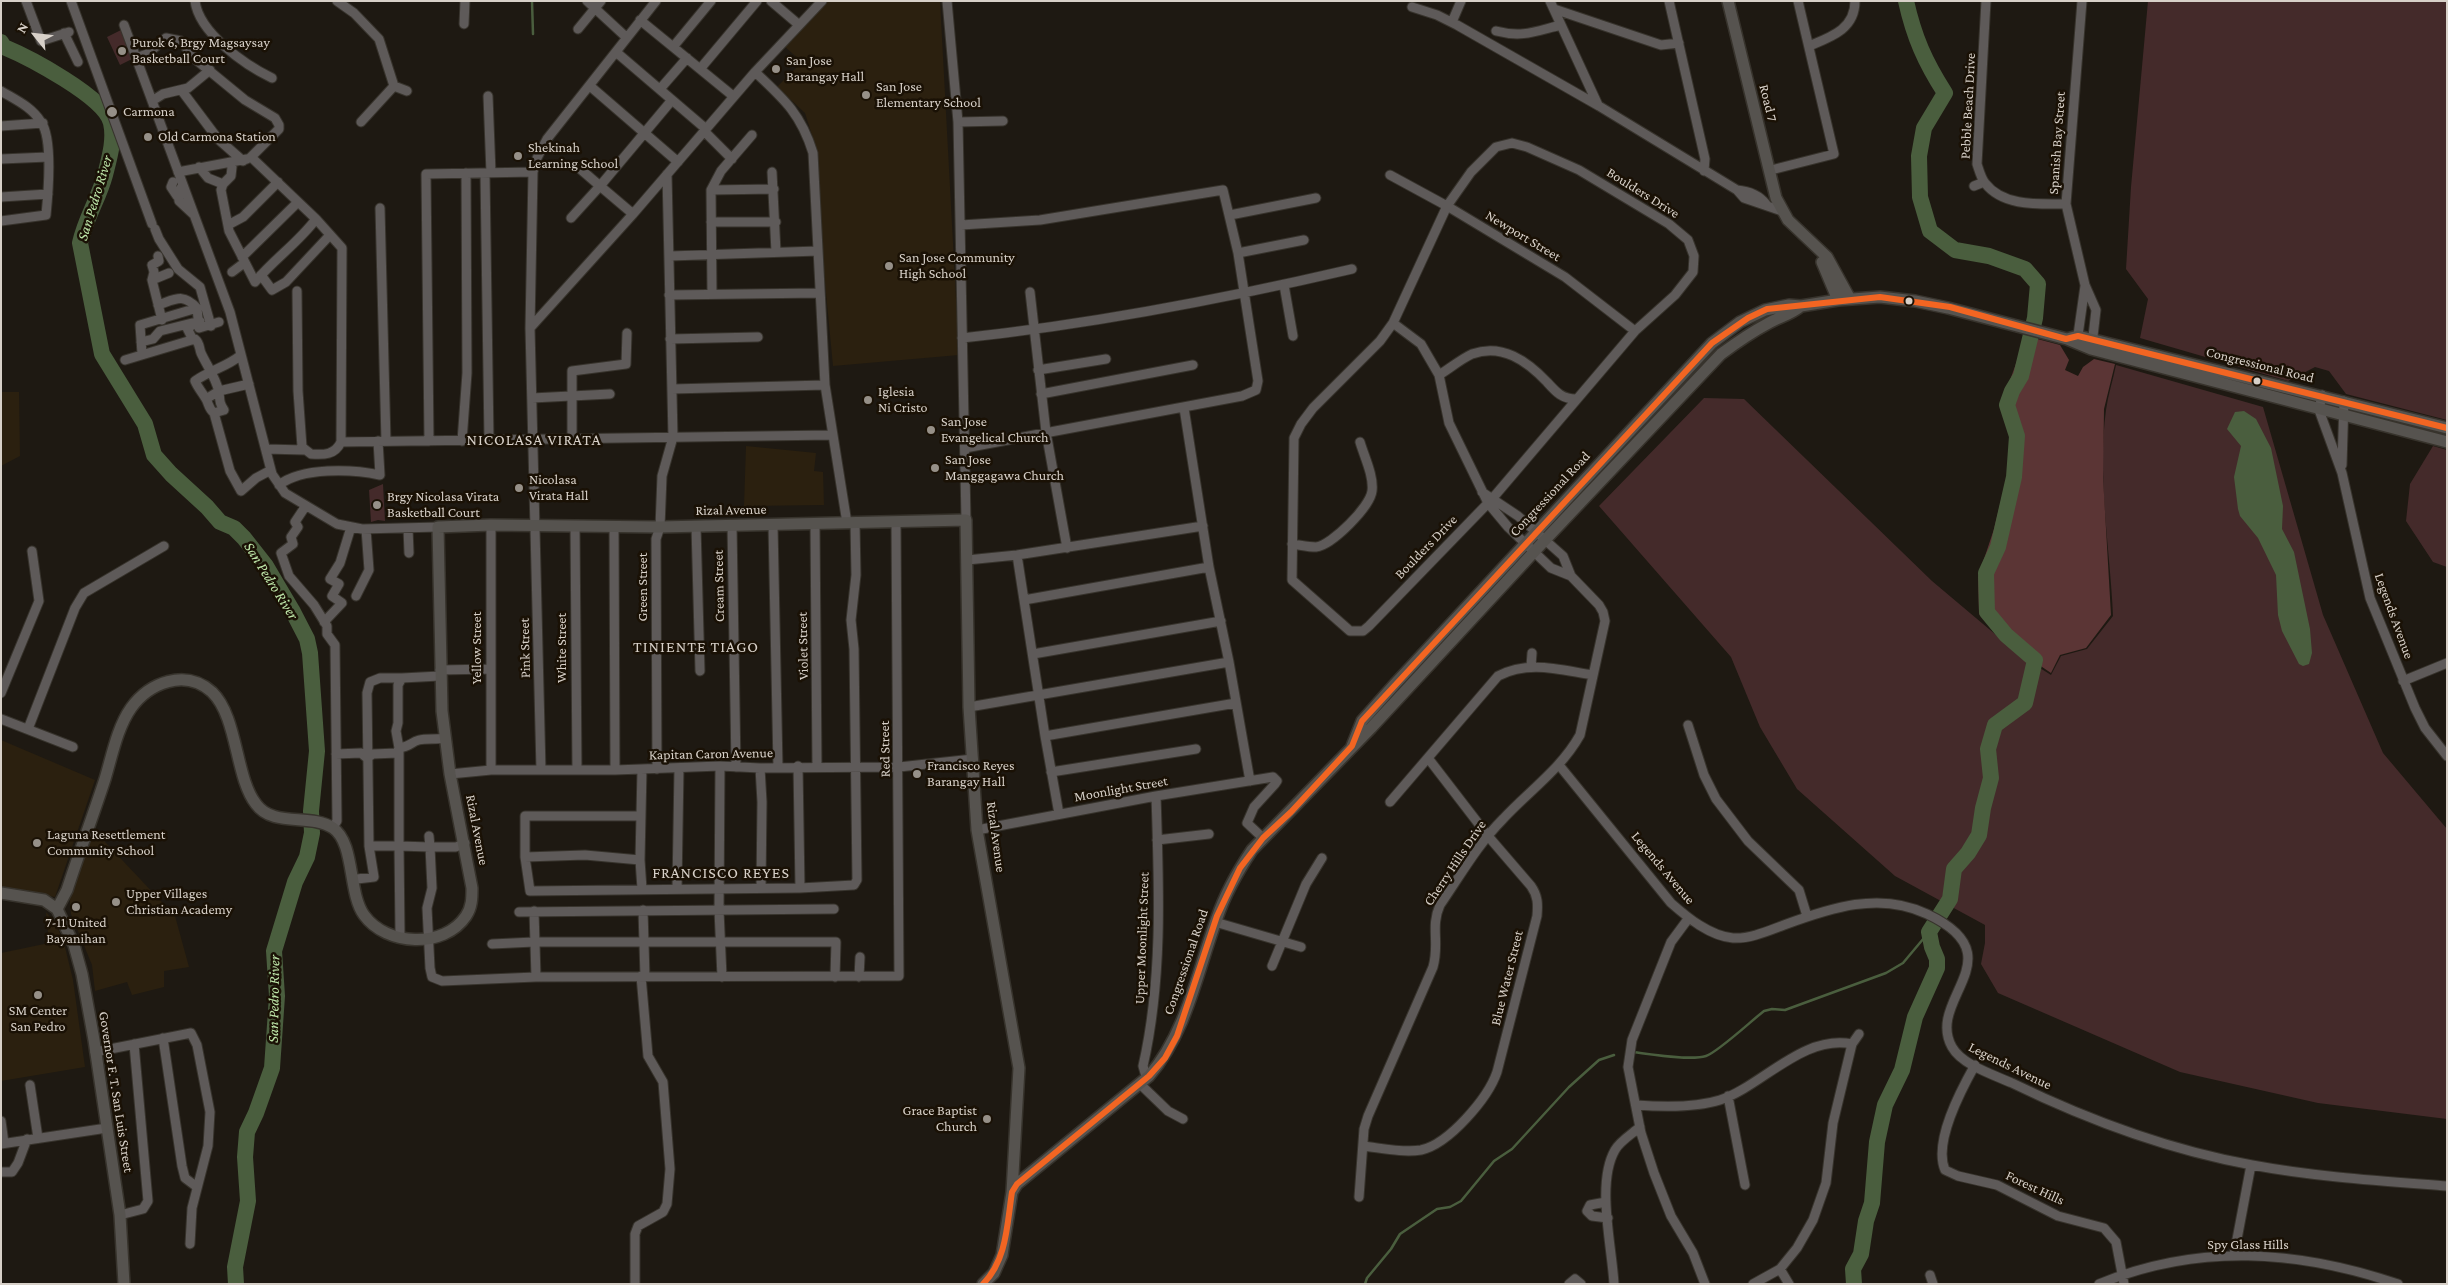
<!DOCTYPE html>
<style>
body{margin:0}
#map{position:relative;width:2448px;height:1285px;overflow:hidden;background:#1e1912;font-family:"Crimson Pro",serif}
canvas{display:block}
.frame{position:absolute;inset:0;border:2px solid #d7d0c8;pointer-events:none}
.north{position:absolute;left:10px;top:10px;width:50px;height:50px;-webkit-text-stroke:4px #1a1105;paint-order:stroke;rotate:299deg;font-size:14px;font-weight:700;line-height:20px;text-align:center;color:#d7d0c8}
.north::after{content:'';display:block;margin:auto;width:18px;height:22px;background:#d7d0c8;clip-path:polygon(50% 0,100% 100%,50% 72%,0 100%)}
</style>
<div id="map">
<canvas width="2448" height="1285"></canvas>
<div class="frame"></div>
<div class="north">N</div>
</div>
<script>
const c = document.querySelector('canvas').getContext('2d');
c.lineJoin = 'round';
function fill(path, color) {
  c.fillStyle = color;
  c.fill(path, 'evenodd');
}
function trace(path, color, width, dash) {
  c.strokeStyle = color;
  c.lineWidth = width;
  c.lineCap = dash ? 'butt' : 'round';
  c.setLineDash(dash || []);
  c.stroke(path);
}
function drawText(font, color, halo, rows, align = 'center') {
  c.font = font + ' "Crimson Pro",serif';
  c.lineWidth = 5;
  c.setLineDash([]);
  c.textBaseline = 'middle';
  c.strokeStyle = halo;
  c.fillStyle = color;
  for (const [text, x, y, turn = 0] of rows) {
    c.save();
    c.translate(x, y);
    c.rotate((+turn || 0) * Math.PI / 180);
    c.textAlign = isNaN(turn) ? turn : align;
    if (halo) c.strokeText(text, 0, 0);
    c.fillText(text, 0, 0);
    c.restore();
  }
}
fill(new Path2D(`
 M 828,1 L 940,1 L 959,355 L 833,366 L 815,178 L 817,151 L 805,113 L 777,87 L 802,62 L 784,46 Z
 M 1,392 L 19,392 L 20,456 L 1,466 Z
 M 746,446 L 816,453 L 814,471 L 823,472 L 824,505 L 744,506 Z
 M 1,740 L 95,780 L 55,897 L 1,888 Z
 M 90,826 L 175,916 L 189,967 L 164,971 L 164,987 L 132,995 L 127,982 L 95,991 L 92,965 L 71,914 L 69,890 Z
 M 46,912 L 56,924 L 64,943 L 73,980 L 85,1067 L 1,1081 L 1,953 L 49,943 Z`), '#2b200f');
fill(new Path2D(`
 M 2148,1 L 2447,1 L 2447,420 L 2346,394 L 2329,371 L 2315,367 L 2288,381 L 2140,338 L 2148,299 L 2126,269 L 2131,187 Z
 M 121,30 L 134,58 L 120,65 L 107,37 Z
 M 2116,365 L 2263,407 L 2323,615 L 2383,753 L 2447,829 L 2447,1119 L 2318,1103 L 2180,1072 L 1998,993 L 1981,964 L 1985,943 L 1985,925 L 1895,876 L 1797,789 L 1760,727 L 1731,657 L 1599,506 L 1704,398 L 1744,399 L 1932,581 L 2021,656 L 2051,675 L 2061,656 L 2087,649 L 2113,616 C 2110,549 2097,476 2106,410 C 2108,395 2113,380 2116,365 Z
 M 2433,446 L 2447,450 L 2447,567 L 2433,562 L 2406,521 L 2410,484 Z
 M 383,484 L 385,521 L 378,520 L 371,522 L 369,490 Z`), '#442a2a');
fill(new Path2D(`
 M 2026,336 L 2060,345 L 2069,360 L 2065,370 L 2078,376 L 2083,367 L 2094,359 L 2115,364 L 2104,409 L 2103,477 L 2111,615 L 2086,648 L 2060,655 L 2051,673 L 2011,646 L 1979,614 L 1978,577 L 1994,529 L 2009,468 L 2010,441 L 2007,420 L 2001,405 Z`), '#5b3535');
fill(new Path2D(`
 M 2244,411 L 2256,419 L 2271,448 L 2283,506 L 2282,529 L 2294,552 L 2310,629 L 2312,653 L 2309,664 L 2303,666 L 2299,664 L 2282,631 L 2278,615 L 2276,575 L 2258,538 L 2240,516 L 2238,509 L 2234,477 L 2241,446 L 2227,429 L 2235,412 Z`), '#4a5e3e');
trace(new Path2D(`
 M 532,1 L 533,34
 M 1633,1052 C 1650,1054 1690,1061 1706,1056 C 1718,1052 1751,1021 1764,1011 L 1772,1009 L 1785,1010 L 1886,973 L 1903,963 L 1929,932
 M 1365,1284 L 1367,1278 L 1391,1249 L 1400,1234 L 1437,1209 L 1450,1207 L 1461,1201 L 1494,1161 L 1512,1149 L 1569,1087 L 1599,1060 L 1614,1055`), '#4a5e3e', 2.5);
trace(new Path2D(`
 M 1,42 L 4,47 C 28,57 105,97 111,123 C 115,140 109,159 105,175 C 99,198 85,219 80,243 L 102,354 L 145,424 L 154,455 L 171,474 L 207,507 L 220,522 L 234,528 L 244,538 L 266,566 L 292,610 L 307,639 L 310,653 L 317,751 L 311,811 L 312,833 L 307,857 L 295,882 L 274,951 L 277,996 L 272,1068 L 256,1113 L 247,1132 L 245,1157 L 248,1201 L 235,1267 L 236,1284
 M 1854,1284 L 1853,1269 L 1861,1254 L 1866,1221 L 1872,1203 L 1877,1142 L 1885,1105 L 1902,1070 L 1915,1017 L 1937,968 L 1937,959 L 1932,947 L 1929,932 L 1950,899 L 1954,869 L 1968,853 L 1979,835 L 1983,808 L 1991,778 L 1988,749 L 1995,725 L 2025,703 L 2035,660 L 2006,635 L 1987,612 L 1986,573 L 1998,547 L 2014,477 L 2017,436 L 2007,405 L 2012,391 L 2021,376 L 2035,318 L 2038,284 L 2025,269 L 1989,256 L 1955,250 L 1930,231 L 1920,197 L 1919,156 L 1924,128 L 1945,93 C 1925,62 1914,37 1906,1`), '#4a5e3e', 16);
const street = new Path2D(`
 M 26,1 L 41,41 L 69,32
 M 71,1 L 152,224
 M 195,1 C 199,33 245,65 272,78
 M 337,1 L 354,13 L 379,39 L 394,86 L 361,122
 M 587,1 L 626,37
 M 771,1 L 798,24
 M 947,1 L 958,122 L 966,520
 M 1550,1 L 1598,105
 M 1669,1 L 1705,159 L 1704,171
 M 1986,1 L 1977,164 C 1979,170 1981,178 1985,183 C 2003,207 2040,204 2066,204
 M 2082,1 L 2066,204 L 2085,285 L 2096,310 L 2092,345
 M 1412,7 L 1437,15 L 1457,25 L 1599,106 L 1737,190 L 1744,198 L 1782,211
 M 1554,9 L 1661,45 L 1679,43
 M 640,20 L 700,69
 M 1452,22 L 1461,1
 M 464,24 L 465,1
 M 124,25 L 230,312 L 272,474 L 285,493 L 337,524 L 362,529 L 438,527
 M 578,29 L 601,1
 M 1496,31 C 1523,38 1536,31 1561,25
 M 64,33 L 78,62
 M 1809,46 C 1831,37 1855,29 1855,1
 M 673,47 L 711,1
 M 616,52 L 706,129
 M 136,58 L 147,54 L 166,38 L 181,41 L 195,59 L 245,100 L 275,118 L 279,125 L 279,129 L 251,157 L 316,219 L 342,248 L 341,442 C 335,455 324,455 311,454 L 302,447 L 298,391 L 297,291
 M 755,72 C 784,99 801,114 813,153 L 825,385 L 847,523
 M 394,86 L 407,91
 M 590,86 L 678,162
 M 660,89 L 687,58
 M 1,91 C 16,100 32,107 41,122 C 53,138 48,195 46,215 L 1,221
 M 182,91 L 218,139 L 243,161
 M 488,96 L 491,173
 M 733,96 L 700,69 L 757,1
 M 152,101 L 163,94 L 188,88 L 210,70
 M 958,122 L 1003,121
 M 1,126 L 43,123
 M 704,131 L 732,159
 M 1512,143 L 1527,147 L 1579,170 L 1669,224 L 1688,240 L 1694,256 L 1693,272 L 1675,295 L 1635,331 L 1492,499 L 1369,626 L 1363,631 L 1350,631 L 1292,580 L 1294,438 L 1301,424 L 1313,408 L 1380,341 L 1393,323 L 1447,206 L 1471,172 L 1496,147 Z
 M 1,159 L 48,157
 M 199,167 L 208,178 L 223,184 L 221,190 L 229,231 L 255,282 C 274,259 298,243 316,219
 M 1775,169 L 1834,154 L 1798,1
 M 178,172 L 247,159
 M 772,172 L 776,252
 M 485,174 L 489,440
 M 1390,175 L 1447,206 L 1565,277 L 1635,331
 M 173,182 L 171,187 L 177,196
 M 223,184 L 231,176 L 232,167
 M 183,185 L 178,192 L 179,201 L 193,214
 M 1974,186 L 1984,182
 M 711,190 L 774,189
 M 1737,190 C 1748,191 1759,195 1766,204
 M 1,197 L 48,194
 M 380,208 L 386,441
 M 633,214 L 600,186 L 672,100
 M 1230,215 L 1316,198
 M 571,218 L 600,186 L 578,167
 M 711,222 L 776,222
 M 228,225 L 243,217 L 278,182
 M 961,225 L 1040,220 L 1223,190 L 1238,253 L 1258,381 L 1256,390 L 1242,396 L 965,448
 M 155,229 L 159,239 L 178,269 L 200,287 L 211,326
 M 1238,253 L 1304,240
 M 670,256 L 818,251
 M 242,257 L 298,202
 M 232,272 L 244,263
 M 261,275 L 272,290 L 286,282 L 330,235
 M 152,280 L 154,272 L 152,265 L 159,261 L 158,256
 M 1284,285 L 1293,336
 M 1030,292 L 1046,432 L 1067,548
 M 712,294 L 711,190 L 721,171 L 752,135
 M 669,295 L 819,293
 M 158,305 C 176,299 183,293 197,308
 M 162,320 L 152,280 L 169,273
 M 1393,323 L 1421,344 L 1439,375 L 1449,423 L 1488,503 L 1508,527 L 1551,568 L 1571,576
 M 530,328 L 633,214 L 755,72 L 822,1
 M 962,338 C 1094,324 1223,299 1352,269
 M 670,339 L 758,337
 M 141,342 L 153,339 L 160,331 L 200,321 L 187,328 L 193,340
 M 2077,342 L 2085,286
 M 142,354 L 140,325 L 197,308 L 199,328 L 219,322
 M 241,355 C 227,367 210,370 195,381 C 198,388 202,392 206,399 C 209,404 208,408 214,413 L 230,471 L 241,491 L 256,478 L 271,470
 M 125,360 L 195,339 C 200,343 199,348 201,353 C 207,366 216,378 219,392 C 220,400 219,403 224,410 L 214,413
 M 1038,370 L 1106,359
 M 1439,375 C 1449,369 1461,359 1472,354 C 1502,343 1527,361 1547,382 C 1556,392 1562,399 1576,399
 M 672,389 L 825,385
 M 1041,394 L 1193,365
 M 2322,395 L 2319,410 L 2342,473 L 2370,598 L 2415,708 L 2425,728 L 2447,756
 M 532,398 L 610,394
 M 206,399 L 219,391 L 249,384
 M 1184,408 L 1209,567 L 1229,662 L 1250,781
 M 572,438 L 572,371 L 626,364 L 627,333
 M 429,441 L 426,174 L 533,172
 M 462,441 L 467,373 L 466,173
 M 341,442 L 832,435
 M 266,449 L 304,450
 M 2342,465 L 2344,401
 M 279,485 C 302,467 352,469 380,475 L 378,441
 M 305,507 L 295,522 L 298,527 L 291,537 L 293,544 L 281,553 L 289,576 L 314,605 L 327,626 L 327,634 L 335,645 L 337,821 L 333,827
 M 815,524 L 817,767
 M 491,525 L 491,770
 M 732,525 L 736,767
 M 773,525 L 778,767
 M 575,526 L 577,770
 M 614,526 L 615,770
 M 696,526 L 700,671
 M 408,528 L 409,553
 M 1292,544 C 1300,545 1308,547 1316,547 C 1332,545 1370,507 1372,491 C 1374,476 1364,456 1360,442
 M 1017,555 L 1045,736 L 1059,814
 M 967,560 L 1017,555 L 1203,526
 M 356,596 L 369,570 L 366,529
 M 1024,600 L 1209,567
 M 324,622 L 342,603 L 332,596 L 339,584 L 330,579 L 340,563 L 351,527
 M 1033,654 L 1221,621
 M 1531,666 L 1532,653
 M 440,670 L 491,669
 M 2403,681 L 2447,663
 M 1,693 L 39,601 L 32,551
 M 969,707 L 1229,662
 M 1,719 L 73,747
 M 1688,725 L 1704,775 L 1716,799 L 1748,841 L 1799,890 L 1807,916
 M 28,729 L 75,608 L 84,593 L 164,546
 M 1045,736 L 1236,703
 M 336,754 L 361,753 L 367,758 L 373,754 L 397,753 L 399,748 C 410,747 411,742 419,740 C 427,738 436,740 445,738
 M 1559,765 L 1671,903 C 1688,918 1710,936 1733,938 C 1750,939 1768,931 1784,925 C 1830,908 1880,891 1927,914 C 2018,957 1925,999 1952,1047 C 1962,1065 1994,1075 2012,1083 C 2088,1120 2169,1150 2252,1165 C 2316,1177 2382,1181 2447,1186
 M 720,766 L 719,910 L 722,977
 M 798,766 L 800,888
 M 760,768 L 762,802 L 761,887
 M 642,769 L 640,860 L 642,889
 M 657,769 L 656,539 L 660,527 L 662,476 L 673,437 L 667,174
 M 541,770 L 530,328 L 533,172 L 537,158 L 547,139 L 656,1
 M 1051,772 L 1196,749
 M 450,774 L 491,770 L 615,770 L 720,766 L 760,768 L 899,767 L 973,759
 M 1390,802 L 1498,676 C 1529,660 1560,670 1593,675
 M 641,816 L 525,816 L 525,857 L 530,891 L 800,888 L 854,885 L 857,880 L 854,649 L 851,620 L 856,575 L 855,523
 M 977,830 L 1156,796 L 1273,777 L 1277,781 L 1275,784 L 1254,807 L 1247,823 L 1263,838
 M 429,836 L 430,847 L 456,847 L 465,843
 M 1157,840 L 1209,834
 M 369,846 L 367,693 L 370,682 L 380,678 L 402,678
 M 525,857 L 585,855 L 640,860
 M 357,879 L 374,877 L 369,846 L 399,846 L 399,748 L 396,731 L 398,723 L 398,685 L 402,678 L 440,676
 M 677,888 L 679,768
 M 643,910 L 645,977
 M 534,911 L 536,977
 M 519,912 L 834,909
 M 1688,919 L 1671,942 L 1632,1040 L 1628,1067 L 1641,1133 L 1654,1173 L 1671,1216 L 1693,1253 L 1705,1284
 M 1215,922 L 1301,947
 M 400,933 L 399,846 L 430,847 L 432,888 L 427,908 L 430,968 L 432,977 L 442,981 L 536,977 L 899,976 L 896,522
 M 492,944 L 534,942 L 836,942 L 835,977
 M 1272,966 L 1306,884 L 1322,858
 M 859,977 L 860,957
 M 163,1038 L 182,1166 L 185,1178 L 197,1187
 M 1852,1044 L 1859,1034
 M 95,1052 L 191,1033 L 197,1045 L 210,1112 L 208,1146 L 192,1208 L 190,1244
 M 1975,1065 C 1961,1090 1933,1142 1945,1170 L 1958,1176 L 1997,1185 L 2058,1216 L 2104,1228 L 2116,1242 L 2124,1284
 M 1149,1076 L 1145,1073 L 1143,1066 C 1163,978 1159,886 1156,796
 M 1140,1084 L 1168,1111 L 1183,1119
 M 30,1085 L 38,1138
 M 1728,1096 L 1745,1185
 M 1636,1105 C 1663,1107 1695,1108 1720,1100 C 1762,1086 1803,1034 1852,1044 L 1833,1123 L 1826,1183 L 1813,1220 L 1797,1248 L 1780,1269 L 1753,1284
 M 1,1121 L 4,1143
 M 1,1144 L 107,1128
 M 1363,1146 C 1381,1148 1403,1153 1421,1150 C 1449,1144 1488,1098 1497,1072 L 1537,916 C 1538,904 1538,896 1531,886 L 1488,836 L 1428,758
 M 1,1172 L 12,1172 L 18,1163 L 27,1139
 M 1359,1197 L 1364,1129 L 1368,1116 L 1433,967 C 1440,943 1430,927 1440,905 C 1460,876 1478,844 1503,819 C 1529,791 1561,769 1580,735 L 1605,621 L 1603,612 L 1599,605 L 1571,576 L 1563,556 L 1518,516 L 1482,492
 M 1606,1202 L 1590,1205 L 1587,1211 L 1592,1216 L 1608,1218
 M 120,1215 L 143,1209 L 148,1201 L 134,1044
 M 2234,1255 L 2251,1165
 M 1780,1269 L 1789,1284
 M 1930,1275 L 1933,1284
 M 635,1284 L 635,1234 L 638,1226 L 663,1212 L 667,1204 L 670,1169 L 663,1082 L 648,1056 L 641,976
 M 1569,1284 L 1575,1279 L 1581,1284
 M 1614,1284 C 1612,1246 1596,1183 1615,1150 C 1620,1141 1632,1134 1640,1127
 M 2099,1284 C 2198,1243 2298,1250 2398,1284`);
const secondary = new Path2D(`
 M 1728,1 L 1776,198 L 1788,220 L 1827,257 L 1850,299
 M 1822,262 L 1838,300
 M 2067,339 L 2078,336 L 2447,428
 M 1352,746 L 1362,721 L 1395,684 L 1712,343 L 1740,322 L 1765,310 L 1789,305 L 1801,306 L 1838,300 L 1880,297 L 1915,301 L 1948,308 L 2067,339 L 2091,349 L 2447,442
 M 1,893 L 44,900 L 57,909 L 74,945 L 82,974 L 94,1040 L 120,1215 L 124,1284
 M 57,909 L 67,890 C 79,853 93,816 105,779 C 112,756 117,728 131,708 C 149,683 185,668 212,692 C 238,717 235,777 256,804 C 273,828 311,813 333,828 C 355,843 348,893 364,915 C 386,946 444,949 466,916 C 472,907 472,898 472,888 L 450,774 L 442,711 L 438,527 L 491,525 L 660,527 L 966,520 L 969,707 L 977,830 L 1019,1068 L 1012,1192
 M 983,1284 L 994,1273 L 1002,1255 L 1012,1192 L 1017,1184 L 1149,1076 C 1187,1032 1197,972 1217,918 C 1225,894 1238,871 1252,850 L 1371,728 L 1545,540 L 1721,354 C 1736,343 1750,333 1767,324 C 1779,317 1790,315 1801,306`);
trace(street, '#37332c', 11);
trace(secondary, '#37332c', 14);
trace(street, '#5e5a59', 9);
trace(secondary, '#56534f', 11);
trace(new Path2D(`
 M 983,1284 C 1007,1260 1007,1224 1012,1192 L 1017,1184 L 1149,1076 L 1165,1058 L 1177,1036 L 1217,916 L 1240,868 L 1263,838 L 1291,812 L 1352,746 L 1362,721 L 1712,343 L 1748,318 L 1767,309 L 1880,297 L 1950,307 L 2066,339 L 2078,336 L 2447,428`), '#f26522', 6);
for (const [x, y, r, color] of [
 [122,51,5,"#969088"],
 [776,69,5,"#969088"],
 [866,95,5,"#969088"],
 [112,112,6,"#969088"],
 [148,137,5,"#969088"],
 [518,156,5,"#969088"],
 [889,266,5,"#969088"],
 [1909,301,4.5,"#d7d0c8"],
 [2257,381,4.5,"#d7d0c8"],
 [868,400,5,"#969088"],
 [931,430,5,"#969088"],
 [935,468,5,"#969088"],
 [519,488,5,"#969088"],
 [377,505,5,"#969088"],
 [917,774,5,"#969088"],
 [37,843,5,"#969088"],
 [116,902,5,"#969088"],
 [76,907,5,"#969088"],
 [38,995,5,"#969088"],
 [987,1119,5,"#969088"]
]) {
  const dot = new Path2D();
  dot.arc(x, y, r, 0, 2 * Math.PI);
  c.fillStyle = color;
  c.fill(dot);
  trace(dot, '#1a1105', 2);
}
drawText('14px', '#d7d0c8', '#1a1105', [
 ["Purok 6, Brgy Magsaysay",132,43],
 ["Basketball Court",132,59],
 ["San Jose",786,61],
 ["Barangay Hall",786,77],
 ["San Jose",876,87],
 ["Elementary School",876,103],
 ["Carmona",123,112],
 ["Old Carmona Station",158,137],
 ["Shekinah",528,148],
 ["Learning School",528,164],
 ["San Jose Community",899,258],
 ["High School",899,274],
 ["Iglesia",878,392],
 ["Ni Cristo",878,408],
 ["San Jose",941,422],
 ["Evangelical Church",941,438],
 ["San Jose",945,460],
 ["Manggagawa Church",945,476],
 ["Nicolasa",529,480],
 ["Virata Hall",529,496],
 ["Brgy Nicolasa Virata",387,497],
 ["Basketball Court",387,513],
 ["Francisco Reyes",927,766],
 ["Barangay Hall",927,782],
 ["Laguna Resettlement",47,835],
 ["Community School",47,851],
 ["Upper Villages",126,894],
 ["Christian Academy",126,910],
 ["7-11 United",76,923,"center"],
 ["Bayanihan",76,939,"center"],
 ["SM Center",38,1011,"center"],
 ["San Pedro",38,1027,"center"],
 ["Grace Baptist",977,1111,"right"],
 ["Church",977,1127,"right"]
], 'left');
drawText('14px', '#d7d0c8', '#1a1105', [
 ["Road 7",1768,103,76],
 ["Pebble Beach Drive",1968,106,-87],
 ["Spanish Bay Street",2057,143,-86],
 ["Boulders Drive",1643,193,32],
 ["Newport Street",1523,236,31],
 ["Congressional Road",2260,365,14],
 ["Congressional Road",1550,494,-47],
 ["Rizal Avenue",731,510,-1],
 ["Boulders Drive",1426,547,-46],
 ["Cream Street",719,586,-91],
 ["Green Street",643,587,-90],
 ["Legends Avenue",2394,616,70],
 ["Violet Street",803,646,-91],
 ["Yellow Street",477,648,-90],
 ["Pink Street",525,648,-91],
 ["White Street",562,648,-90],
 ["Red Street",885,749,-91],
 ["Kapitan Caron Avenue",711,754,-1],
 ["Moonlight Street",1121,789,-10],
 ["Rizal Avenue",477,830,79],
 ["Rizal Avenue",996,837,82],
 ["Cherry Hills Drive",1455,863,-56],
 ["Legends Avenue",1663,868,50],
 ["Upper Moonlight Street",1142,938,-88],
 ["Congressional Road",1186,962,-71],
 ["Blue Water Street",1507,978,-76],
 ["Legends Avenue",2010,1066,26],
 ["Governor F. T. San Luis Street",116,1092,81],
 ["Forest Hills",2035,1188,25],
 ["Spy Glass Hills",2248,1245]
]);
drawText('italic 15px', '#bee6a9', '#1a1105', [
 ["San Pedro River",95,198,-73],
 ["San Pedro River",271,581,58],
 ["San Pedro River",274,999,-89]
]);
c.letterSpacing = '1px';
drawText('16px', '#d7d0c8', '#1a1105', [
 ["NICOLASA VIRATA",534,440],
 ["TINIENTE TIAGO",696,647],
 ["FRANCISCO REYES",721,873]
]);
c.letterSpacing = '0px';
</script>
